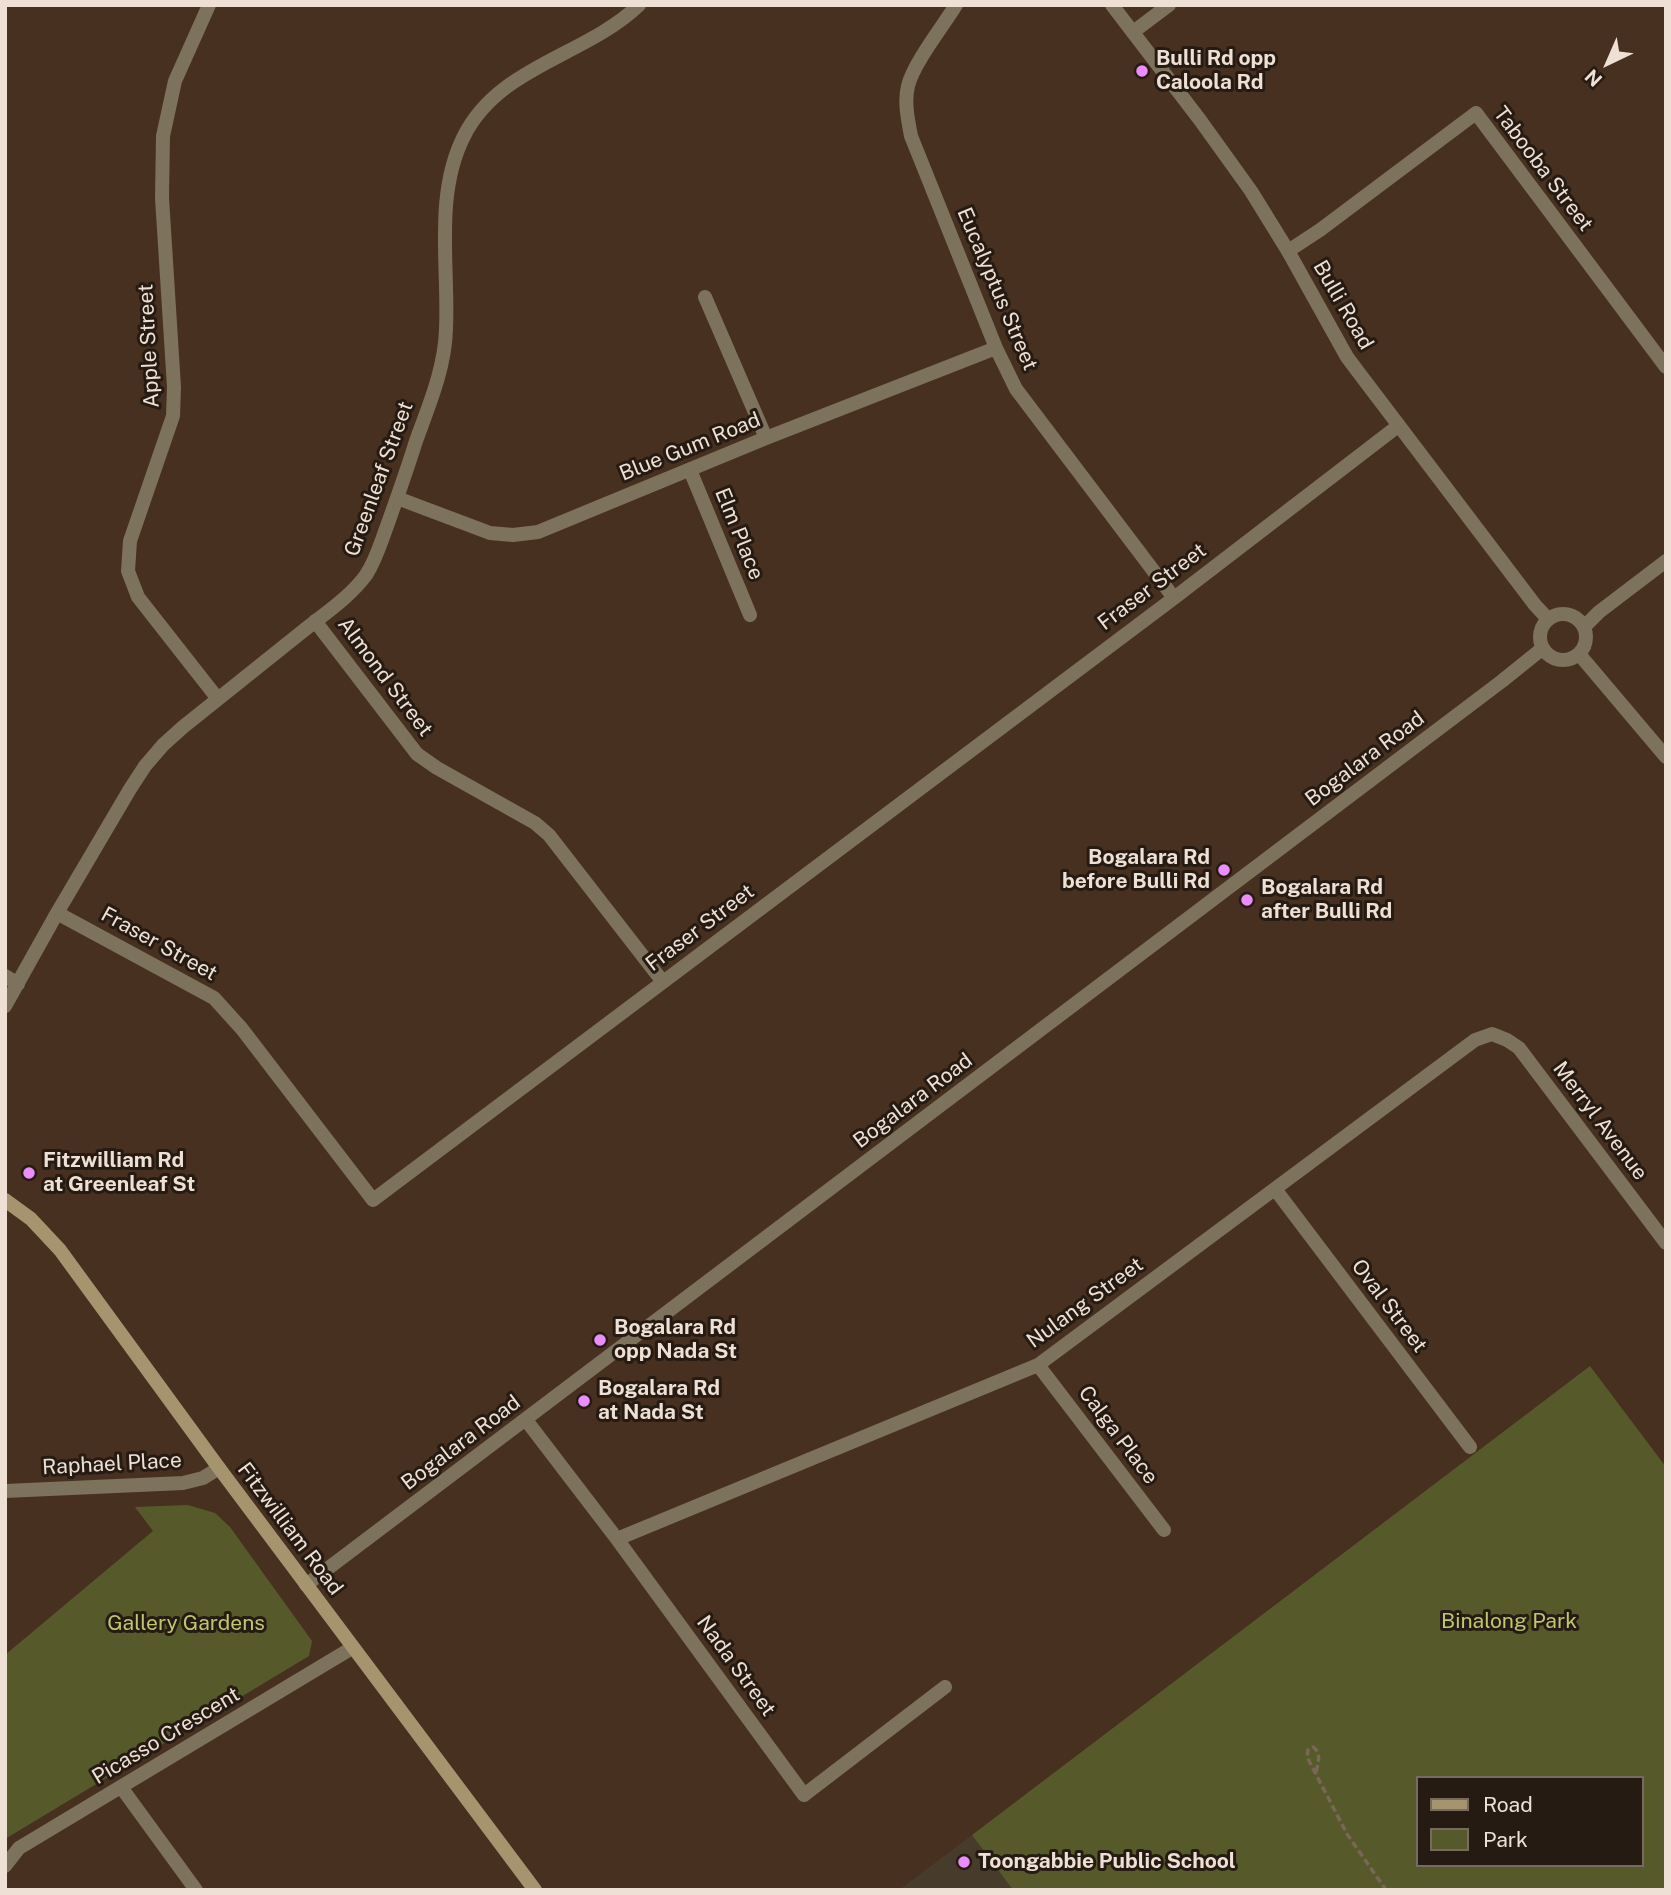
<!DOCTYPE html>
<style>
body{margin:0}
#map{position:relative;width:1671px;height:1895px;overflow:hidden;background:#47301f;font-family:"Public Sans",sans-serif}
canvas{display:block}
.frame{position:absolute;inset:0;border:7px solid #efe0d5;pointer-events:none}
.legend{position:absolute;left:1416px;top:1776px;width:228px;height:91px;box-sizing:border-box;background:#251b13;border:2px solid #766a61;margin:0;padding:9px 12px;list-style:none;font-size:21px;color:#efe0d5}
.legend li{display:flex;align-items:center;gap:14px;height:35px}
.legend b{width:35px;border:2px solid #766a61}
.north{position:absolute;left:1573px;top:28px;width:70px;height:70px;-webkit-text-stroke:5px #251b13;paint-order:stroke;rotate:224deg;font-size:19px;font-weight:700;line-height:28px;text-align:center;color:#efe0d5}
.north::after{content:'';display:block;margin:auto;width:24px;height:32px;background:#efe0d5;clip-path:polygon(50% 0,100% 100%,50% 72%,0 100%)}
</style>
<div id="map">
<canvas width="1671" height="1895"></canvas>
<div class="frame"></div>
<ul class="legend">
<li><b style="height:9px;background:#a5946e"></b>Road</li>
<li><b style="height:19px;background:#565a2b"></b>Park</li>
</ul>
<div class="north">N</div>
</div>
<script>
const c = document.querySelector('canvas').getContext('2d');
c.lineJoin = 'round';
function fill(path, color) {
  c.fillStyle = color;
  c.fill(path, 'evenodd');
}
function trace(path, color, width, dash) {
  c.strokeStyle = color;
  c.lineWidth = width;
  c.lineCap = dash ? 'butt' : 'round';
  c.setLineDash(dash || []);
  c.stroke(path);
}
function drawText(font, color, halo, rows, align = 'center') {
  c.font = font + ' "Public Sans",sans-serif';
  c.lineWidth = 6;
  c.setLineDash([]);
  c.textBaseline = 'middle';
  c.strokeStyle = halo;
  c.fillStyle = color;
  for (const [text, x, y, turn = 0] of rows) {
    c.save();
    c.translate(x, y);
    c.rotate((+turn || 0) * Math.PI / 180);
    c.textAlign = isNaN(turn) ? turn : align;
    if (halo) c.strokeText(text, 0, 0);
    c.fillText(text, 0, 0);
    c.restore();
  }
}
fill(new Path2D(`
 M 972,1835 L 1013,1890 L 899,1890 Z`), '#473c2c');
fill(new Path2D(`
 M 1590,1366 L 1666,1467 L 1666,1890 L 1013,1890 L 972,1835 ZM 1417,1778 L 1641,1778 L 1641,1865 L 1417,1865 Z
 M 188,1505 L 215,1513 L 230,1527 L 312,1641 L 309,1656 L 5,1839 L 5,1655 L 153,1531 L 135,1507 Z`), '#565a2b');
trace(new Path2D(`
 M 1316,1772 C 1318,1764 1322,1753 1313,1747 L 1308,1750 L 1307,1757 L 1347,1834 L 1386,1890`), '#7a6656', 3.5, [7, 3.5]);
trace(new Path2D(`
 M 209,5 L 175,81 L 163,136 L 162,198 L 174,387 L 173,416 L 130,541 L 128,571 L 138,597 L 218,699
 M 956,5 C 943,26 913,64 908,86 C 904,102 908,120 911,136 L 996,348 L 1016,389 L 1174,598
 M 1133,32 L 1169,5
 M 1288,251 L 1320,230 L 1476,113 L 1666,367
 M 705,297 L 766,438
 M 690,470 L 750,615
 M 397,498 L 490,533 L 513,535 L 538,532 L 766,438 L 996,348
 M 315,621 L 417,754 L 437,768 L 535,823 L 549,835 L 663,982
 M 57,913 L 214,998 L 242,1029 L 373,1200 L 1174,598 L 1398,426
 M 5,976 L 18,984
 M 5,1006 L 57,913 L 130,789 L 145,766 L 163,745 L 183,727 C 223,695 263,663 303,631 C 324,614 350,597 366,575 C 376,560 381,542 387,526 C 397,498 407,470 416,441 C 429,405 445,368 446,329 C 449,267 434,195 464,136 C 499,66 586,56 639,5
 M 1275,1189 L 1470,1447
 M 1038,1365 L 1164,1530
 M 526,1420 L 617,1539 L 804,1795 L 945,1687
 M 5,1491 L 183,1483 L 203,1478 L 219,1468
 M 617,1539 L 1038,1365 L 1475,1040 L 1492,1034 L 1507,1040 L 1519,1048 L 1666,1243
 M 121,1787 L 196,1890
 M 5,1866 L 19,1848 L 352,1648`), '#7d725b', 14);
trace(new Path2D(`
 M 1112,5 L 1200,120 L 1251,191 L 1288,251 L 1347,357 L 1359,373 L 1535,605 L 1548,619
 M1540 637a23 23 0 1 1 46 0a23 23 0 1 1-46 0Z
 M 1584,627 L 1599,612 L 1666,561
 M 1579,654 L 1666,757
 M 306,1585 L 1502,681 L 1543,648`), '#7d725b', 14);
trace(new Path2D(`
 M 5,1200 L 31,1219 L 60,1250 L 219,1468 L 535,1890`), '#a5946e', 14);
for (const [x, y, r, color] of [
 [1142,71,7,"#eb8dfc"],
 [1224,870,7,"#eb8dfc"],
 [1247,900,7,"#eb8dfc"],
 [29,1173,7,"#eb8dfc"],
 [600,1340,7,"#eb8dfc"],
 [584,1401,7,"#eb8dfc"],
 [964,1862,7,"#eb8dfc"]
]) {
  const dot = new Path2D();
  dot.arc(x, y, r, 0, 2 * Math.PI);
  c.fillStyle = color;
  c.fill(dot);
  trace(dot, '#251b13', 2.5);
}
drawText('bold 21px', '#efe0d5', '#251b13', [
 ["Bulli Rd opp",1156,59],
 ["Caloola Rd",1156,83],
 ["Bogalara Rd",1210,858,"right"],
 ["before Bulli Rd",1210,882,"right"],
 ["Bogalara Rd",1261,888],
 ["after Bulli Rd",1261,912],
 ["Fitzwilliam Rd",43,1161],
 ["at Greenleaf St",43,1185],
 ["Bogalara Rd",614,1328],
 ["opp Nada St",614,1352],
 ["Bogalara Rd",598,1389],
 ["at Nada St",598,1413],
 ["Toongabbie Public School",978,1862]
], 'left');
drawText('21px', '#efe0d5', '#251b13', [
 ["Tabooba Street",1543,169,53],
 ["Eucalyptus Street",997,289,67],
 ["Bulli Road",1343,305,60],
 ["Apple Street",149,346,-93],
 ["Blue Gum Road",690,447,-22],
 ["Greenleaf Street",379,479,-70],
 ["Elm Place",739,534,68],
 ["Fraser Street",1152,587,-37],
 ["Almond Street",385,677,53],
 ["Bogalara Road",1365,759,-37],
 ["Fraser Street",700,928,-37],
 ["Fraser Street",159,944,29],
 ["Bogalara Road",913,1101,-37],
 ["Merryl Avenue",1600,1121,53],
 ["Nulang Street",1085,1303,-36],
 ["Oval Street",1389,1306,53],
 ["Calga Place",1118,1435,53],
 ["Bogalara Road",461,1443,-37],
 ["Raphael Place",112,1464,-3],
 ["Fitzwilliam Road",290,1529,53],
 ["Nada Street",736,1666,54],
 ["Picasso Crescent",166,1736,-31]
]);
drawText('21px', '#bfc66e', '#251b13', [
 ["Binalong Park",1509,1622],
 ["Gallery Gardens",186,1624]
]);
</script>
